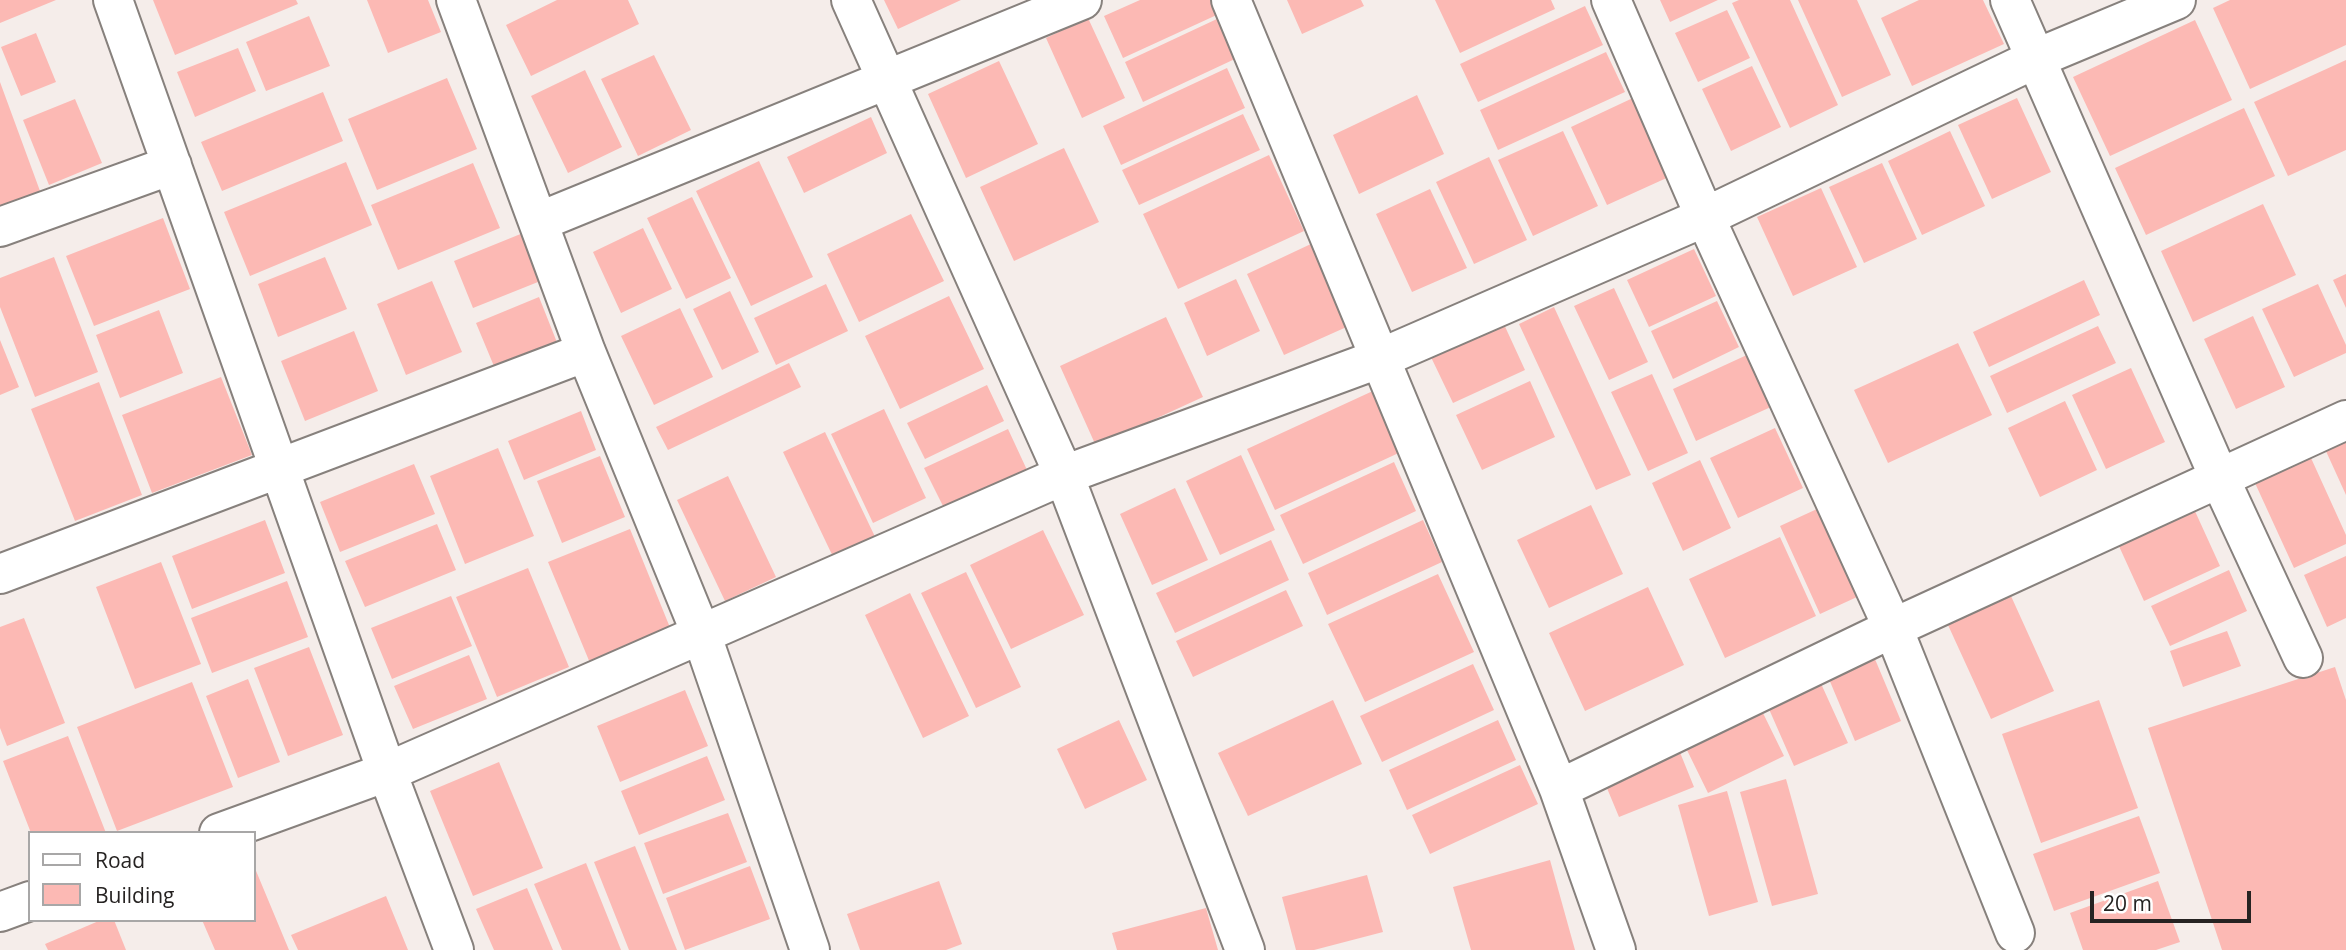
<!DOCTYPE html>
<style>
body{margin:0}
#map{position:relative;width:2346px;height:950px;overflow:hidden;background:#f5edea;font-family:"Open Sans",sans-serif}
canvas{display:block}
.legend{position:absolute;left:28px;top:831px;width:228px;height:91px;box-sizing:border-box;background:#fff;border:2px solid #a8a7a7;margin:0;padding:9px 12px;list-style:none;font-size:21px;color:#262322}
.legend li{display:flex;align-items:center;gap:14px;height:35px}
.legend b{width:35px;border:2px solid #a8a7a7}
.scale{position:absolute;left:2090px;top:891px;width:161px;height:32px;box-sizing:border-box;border:4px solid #262322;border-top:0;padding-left:9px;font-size:21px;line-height:24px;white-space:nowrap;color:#262322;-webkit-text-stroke:5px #fff;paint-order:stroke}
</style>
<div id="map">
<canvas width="2346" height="950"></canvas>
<ul class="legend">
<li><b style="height:9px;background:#fff"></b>Road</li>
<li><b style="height:19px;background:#fcb9b4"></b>Building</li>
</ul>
<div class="scale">20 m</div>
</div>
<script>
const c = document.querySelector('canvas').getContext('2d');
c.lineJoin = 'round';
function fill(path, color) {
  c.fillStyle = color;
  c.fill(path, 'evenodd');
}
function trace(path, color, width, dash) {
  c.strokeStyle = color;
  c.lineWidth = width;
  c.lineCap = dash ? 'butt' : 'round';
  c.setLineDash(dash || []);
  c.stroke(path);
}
fill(new Path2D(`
 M 0,0 L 56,0 L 0,23 Z
 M 153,0 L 296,0 L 298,4 L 175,55 Z
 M 367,0 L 428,0 L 441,32 L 388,53 Z
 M 557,0 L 628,0 L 639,24 L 531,76 L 506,25 Z
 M 884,0 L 961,0 L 898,29 Z
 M 1140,0 L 1215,0 L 1221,13 L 1123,58 L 1104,16 Z
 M 1287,0 L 1361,0 L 1364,6 L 1302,34 Z
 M 1435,0 L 1551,0 L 1555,9 L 1460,53 Z
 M 1660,0 L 1718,0 L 1670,22 Z
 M 1739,0 L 1790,0 L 1838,105 L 1790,128 L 1732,3 Z
 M 1798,0 L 1857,0 L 1891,75 L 1842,97 Z
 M 1919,0 L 1983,0 L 2004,44 L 1912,86 L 1881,18 Z
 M 2230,0 L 2346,0 L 2346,45 L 2250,89 L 2213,8 Z
 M 1585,6 L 1603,45 L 1478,102 L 1460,64 Z
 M 1727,10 L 1750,58 L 1698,82 L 1675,33 Z
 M 309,16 L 330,66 L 266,91 L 246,42 Z
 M 1088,18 L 1125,98 L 1082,118 L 1046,38 Z
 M 1219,18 L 1237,58 L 1143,102 L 1125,62 Z
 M 2195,20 L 2232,100 L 2110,156 L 2073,77 Z
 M 36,33 L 56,82 L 21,96 L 1,47 Z
 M 238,48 L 256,91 L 195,117 L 177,72 Z
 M 1606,52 L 1625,92 L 1498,150 L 1480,110 Z
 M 654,55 L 691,130 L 638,156 L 601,79 Z
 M 2346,60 L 2346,150 L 2288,176 L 2254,102 Z
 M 999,61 L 1038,144 L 966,178 L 928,94 Z
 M 1752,66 L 1781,127 L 1731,151 L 1702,89 Z
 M 1227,68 L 1245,108 L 1121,165 L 1103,126 Z
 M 585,70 L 622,147 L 568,173 L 531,96 Z
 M 447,78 L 477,149 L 377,190 L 348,119 Z
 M 0,82 L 40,191 L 0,206 Z
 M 323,92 L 343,141 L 222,191 L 201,142 Z
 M 1417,95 L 1444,154 L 1359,194 L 1333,135 Z
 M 1635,97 L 1671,176 L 1607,205 L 1571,127 Z
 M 2017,98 L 2051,172 L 1992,199 L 1958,125 Z
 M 75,99 L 102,163 L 49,185 L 23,120 Z
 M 2244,108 L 2275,176 L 2146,235 L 2115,168 Z
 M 1243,114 L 1260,150 L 1139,205 L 1122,170 Z
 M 871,117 L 887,153 L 804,193 L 787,157 Z
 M 1563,131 L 1598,206 L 1533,236 L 1498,160 Z
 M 1950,131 L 1985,206 L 1922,235 L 1888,161 Z
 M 1064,148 L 1099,222 L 1014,261 L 980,187 Z
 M 1269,155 L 1304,231 L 1178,289 L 1143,214 Z
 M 1489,157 L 1527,240 L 1474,264 L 1436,182 Z
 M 759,161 L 813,277 L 751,306 L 696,191 Z
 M 346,162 L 372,225 L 250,276 L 224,212 Z
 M 473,163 L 500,228 L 398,270 L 371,205 Z
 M 1882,163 L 1917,239 L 1864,263 L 1829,187 Z
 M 1821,188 L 1857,267 L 1793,296 L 1757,217 Z
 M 1430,189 L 1467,268 L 1412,292 L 1376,214 Z
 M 692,197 L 731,278 L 686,299 L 647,218 Z
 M 2263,204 L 2296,275 L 2193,322 L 2161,251 Z
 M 911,214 L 944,281 L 859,322 L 827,254 Z
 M 163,218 L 190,289 L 94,326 L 66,256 Z
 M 643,228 L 672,289 L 621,313 L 593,252 Z
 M 523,233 L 543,280 L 473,308 L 454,261 Z
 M 1313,243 L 1351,325 L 1284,355 L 1247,274 Z
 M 1694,249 L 1716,296 L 1649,327 L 1627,280 Z
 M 54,257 L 98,372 L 35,397 L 0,307 L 0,278 Z
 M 325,257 L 347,309 L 278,337 L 258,284 Z
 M 2346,274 L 2346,308 L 2333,280 Z
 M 1236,279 L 1260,331 L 1207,356 L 1184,303 Z
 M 2084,280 L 2100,315 L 1989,367 L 1973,332 Z
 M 432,281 L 462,352 L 406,375 L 377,304 Z
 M 826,284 L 848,331 L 776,365 L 754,318 Z
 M 2318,284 L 2346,345 L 2346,353 L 2294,377 L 2262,309 Z
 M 1614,288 L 1648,362 L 1609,380 L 1574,306 Z
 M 730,291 L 759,352 L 722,370 L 693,309 Z
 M 949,296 L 984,369 L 900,409 L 865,336 Z
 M 539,297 L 558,345 L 496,371 L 476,323 Z
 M 1717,301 L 1739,347 L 1673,379 L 1651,331 Z
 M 1554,307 L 1631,475 L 1596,490 L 1519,324 Z
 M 680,308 L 713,377 L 654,405 L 621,336 Z
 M 159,310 L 183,373 L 120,398 L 96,335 Z
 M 2253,316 L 2285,387 L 2236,409 L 2204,339 Z
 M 1166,317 L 1203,397 L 1096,446 L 1060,366 Z
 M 1502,320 L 1525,370 L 1453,403 L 1429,353 Z
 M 2098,326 L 2116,363 L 2007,413 L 1990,376 Z
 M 354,331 L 378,391 L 305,421 L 281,361 Z
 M 0,340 L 19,387 L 0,395 Z
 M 1958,343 L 1992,415 L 1888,463 L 1854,390 Z
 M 1749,354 L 1773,406 L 1696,441 L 1673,389 Z
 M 789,363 L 801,387 L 668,450 L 656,427 Z
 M 2131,368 L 2165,442 L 2106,469 L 2072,395 Z
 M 1652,374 L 1688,453 L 1648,471 L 1611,392 Z
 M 221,377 L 252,455 L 152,493 L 122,415 Z
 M 1530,381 L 1555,437 L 1482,470 L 1456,415 Z
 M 99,382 L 142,495 L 75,521 L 31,409 Z
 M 987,385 L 1004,421 L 925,459 L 907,423 Z
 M 1375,390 L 1403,451 L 1275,510 L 1247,449 Z
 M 2065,401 L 2097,470 L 2040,497 L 2008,428 Z
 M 884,409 L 926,498 L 873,523 L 831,434 Z
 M 581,411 L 596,450 L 524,480 L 508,441 Z
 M 1775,428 L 1803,488 L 1738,518 L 1710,458 Z
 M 1008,429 L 1027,470 L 945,510 L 924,468 Z
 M 825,432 L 878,543 L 836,563 L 783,452 Z
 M 2346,440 L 2346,495 L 2325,449 Z
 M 498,448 L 534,536 L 465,564 L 430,476 Z
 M 1241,455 L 1275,530 L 1220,555 L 1186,481 Z
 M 600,456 L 625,517 L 562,543 L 537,481 Z
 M 2311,458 L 2346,535 L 2346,544 L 2294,568 L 2255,483 Z
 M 1700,460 L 1731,528 L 1683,551 L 1652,483 Z
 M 1394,462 L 1416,511 L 1303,564 L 1280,515 Z
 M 414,464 L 435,514 L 340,552 L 320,502 Z
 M 728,476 L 776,577 L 725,601 L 677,500 Z
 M 1175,488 L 1208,560 L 1152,585 L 1120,514 Z
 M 1591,505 L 1623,574 L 1549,608 L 1517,540 Z
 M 1817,509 L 1857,597 L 1820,614 L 1780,526 Z
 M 2194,509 L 2220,566 L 2144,601 L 2118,544 Z
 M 265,520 L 285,573 L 192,609 L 172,556 Z
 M 1423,520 L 1442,562 L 1327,615 L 1308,573 Z
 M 437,524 L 456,570 L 365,607 L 345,561 Z
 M 630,529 L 671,630 L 590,663 L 548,562 Z
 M 1043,530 L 1084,615 L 1011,649 L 970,565 Z
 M 1780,537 L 1816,616 L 1725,658 L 1689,579 Z
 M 1271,540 L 1289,580 L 1175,633 L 1156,593 Z
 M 2346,556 L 2346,618 L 2327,627 L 2304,575 Z
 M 161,562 L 201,664 L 135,689 L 96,587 Z
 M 528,568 L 569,667 L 497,697 L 456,597 Z
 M 2229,570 L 2247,611 L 2170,646 L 2151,606 Z
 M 966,572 L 1021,687 L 976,708 L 921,593 Z
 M 1438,574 L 1474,652 L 1365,702 L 1328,624 Z
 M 287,581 L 308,637 L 212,673 L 191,618 Z
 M 1648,587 L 1684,665 L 1585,711 L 1549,633 Z
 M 1286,590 L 1303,626 L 1193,677 L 1176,641 Z
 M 910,593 L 969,716 L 923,738 L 865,615 Z
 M 451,596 L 472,646 L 392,679 L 371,628 Z
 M 2011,596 L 2054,691 L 1991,719 L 1948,625 Z
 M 24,618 L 65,723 L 7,746 L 0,728 L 0,627 Z
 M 2227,631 L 2241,666 L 2183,687 L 2170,651 Z
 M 309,647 L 343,735 L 288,756 L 254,668 Z
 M 1872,652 L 1901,721 L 1855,741 L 1826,672 Z
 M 469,655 L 487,699 L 413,729 L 394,686 Z
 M 1473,664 L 1494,710 L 1382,762 L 1360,716 Z
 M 2335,667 L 2346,700 L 2346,950 L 2222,950 L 2148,728 Z
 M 1818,677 L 1848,743 L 1794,766 L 1765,700 Z
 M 248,679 L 280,762 L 238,778 L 206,696 Z
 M 192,682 L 233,787 L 117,831 L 77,727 Z
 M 685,690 L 708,746 L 620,782 L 597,726 Z
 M 1333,700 L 1362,764 L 1248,816 L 1218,753 Z
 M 2099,700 L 2138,808 L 2041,843 L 2002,734 Z
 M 1762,711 L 1784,756 L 1708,793 L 1686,748 Z
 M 1119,720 L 1147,780 L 1085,809 L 1057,749 Z
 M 1498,720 L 1516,760 L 1407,810 L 1389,770 Z
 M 68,736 L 106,833 L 31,833 L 3,761 Z
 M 1679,750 L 1694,787 L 1619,817 L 1604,781 Z
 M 707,756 L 725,800 L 639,835 L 621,791 Z
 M 499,762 L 543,868 L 473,896 L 430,791 Z
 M 1520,765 L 1538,804 L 1430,854 L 1412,815 Z
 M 1786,779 L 1818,894 L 1772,906 L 1740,792 Z
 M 1727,791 L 1758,902 L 1709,916 L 1678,805 Z
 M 728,813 L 747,862 L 663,894 L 644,843 Z
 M 2139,816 L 2160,873 L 2054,911 L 2033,854 Z
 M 635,846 L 677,950 L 629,950 L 594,862 Z
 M 1550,860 L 1575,950 L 1471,950 L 1453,887 Z
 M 586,863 L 621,950 L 562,950 L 534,884 Z
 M 254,866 L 289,950 L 215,950 L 202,920 L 254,920 Z
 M 750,866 L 770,919 L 685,950 L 666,898 Z
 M 1367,875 L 1383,932 L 1314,950 L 1296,950 L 1282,897 Z
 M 939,881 L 962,944 L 946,950 L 860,950 L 847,914 Z
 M 2158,881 L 2180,942 L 2156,950 L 2083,950 L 2070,913 Z
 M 527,888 L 553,950 L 494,950 L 476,909 Z
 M 386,896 L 408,950 L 298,950 L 291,935 Z
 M 1206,908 L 1218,950 L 1117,950 L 1112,933 Z
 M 101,920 L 114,920 L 126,950 L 48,950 L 45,944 Z`), '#fcb9b4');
const street = new Path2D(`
 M 113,0 L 387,772 L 454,950
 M 456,0 L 586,352 L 702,636 L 810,950
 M 851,0 L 1064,475 L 1245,950
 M 1231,0 L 1559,789 L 1616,950
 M 1611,0 L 1705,217 L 1893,628 L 2015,933
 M 2010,0 L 2219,477 L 2303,658
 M 538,222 L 1082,0
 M 0,227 L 172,165
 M 0,574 L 586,352
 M 1559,789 L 1893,628 L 2346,420
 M 219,833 L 387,772 L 1064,475 L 1381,358 L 1705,217 L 2037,58 L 2176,0
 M 0,912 L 30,901`);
trace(street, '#87817d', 42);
trace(street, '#fff', 38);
</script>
